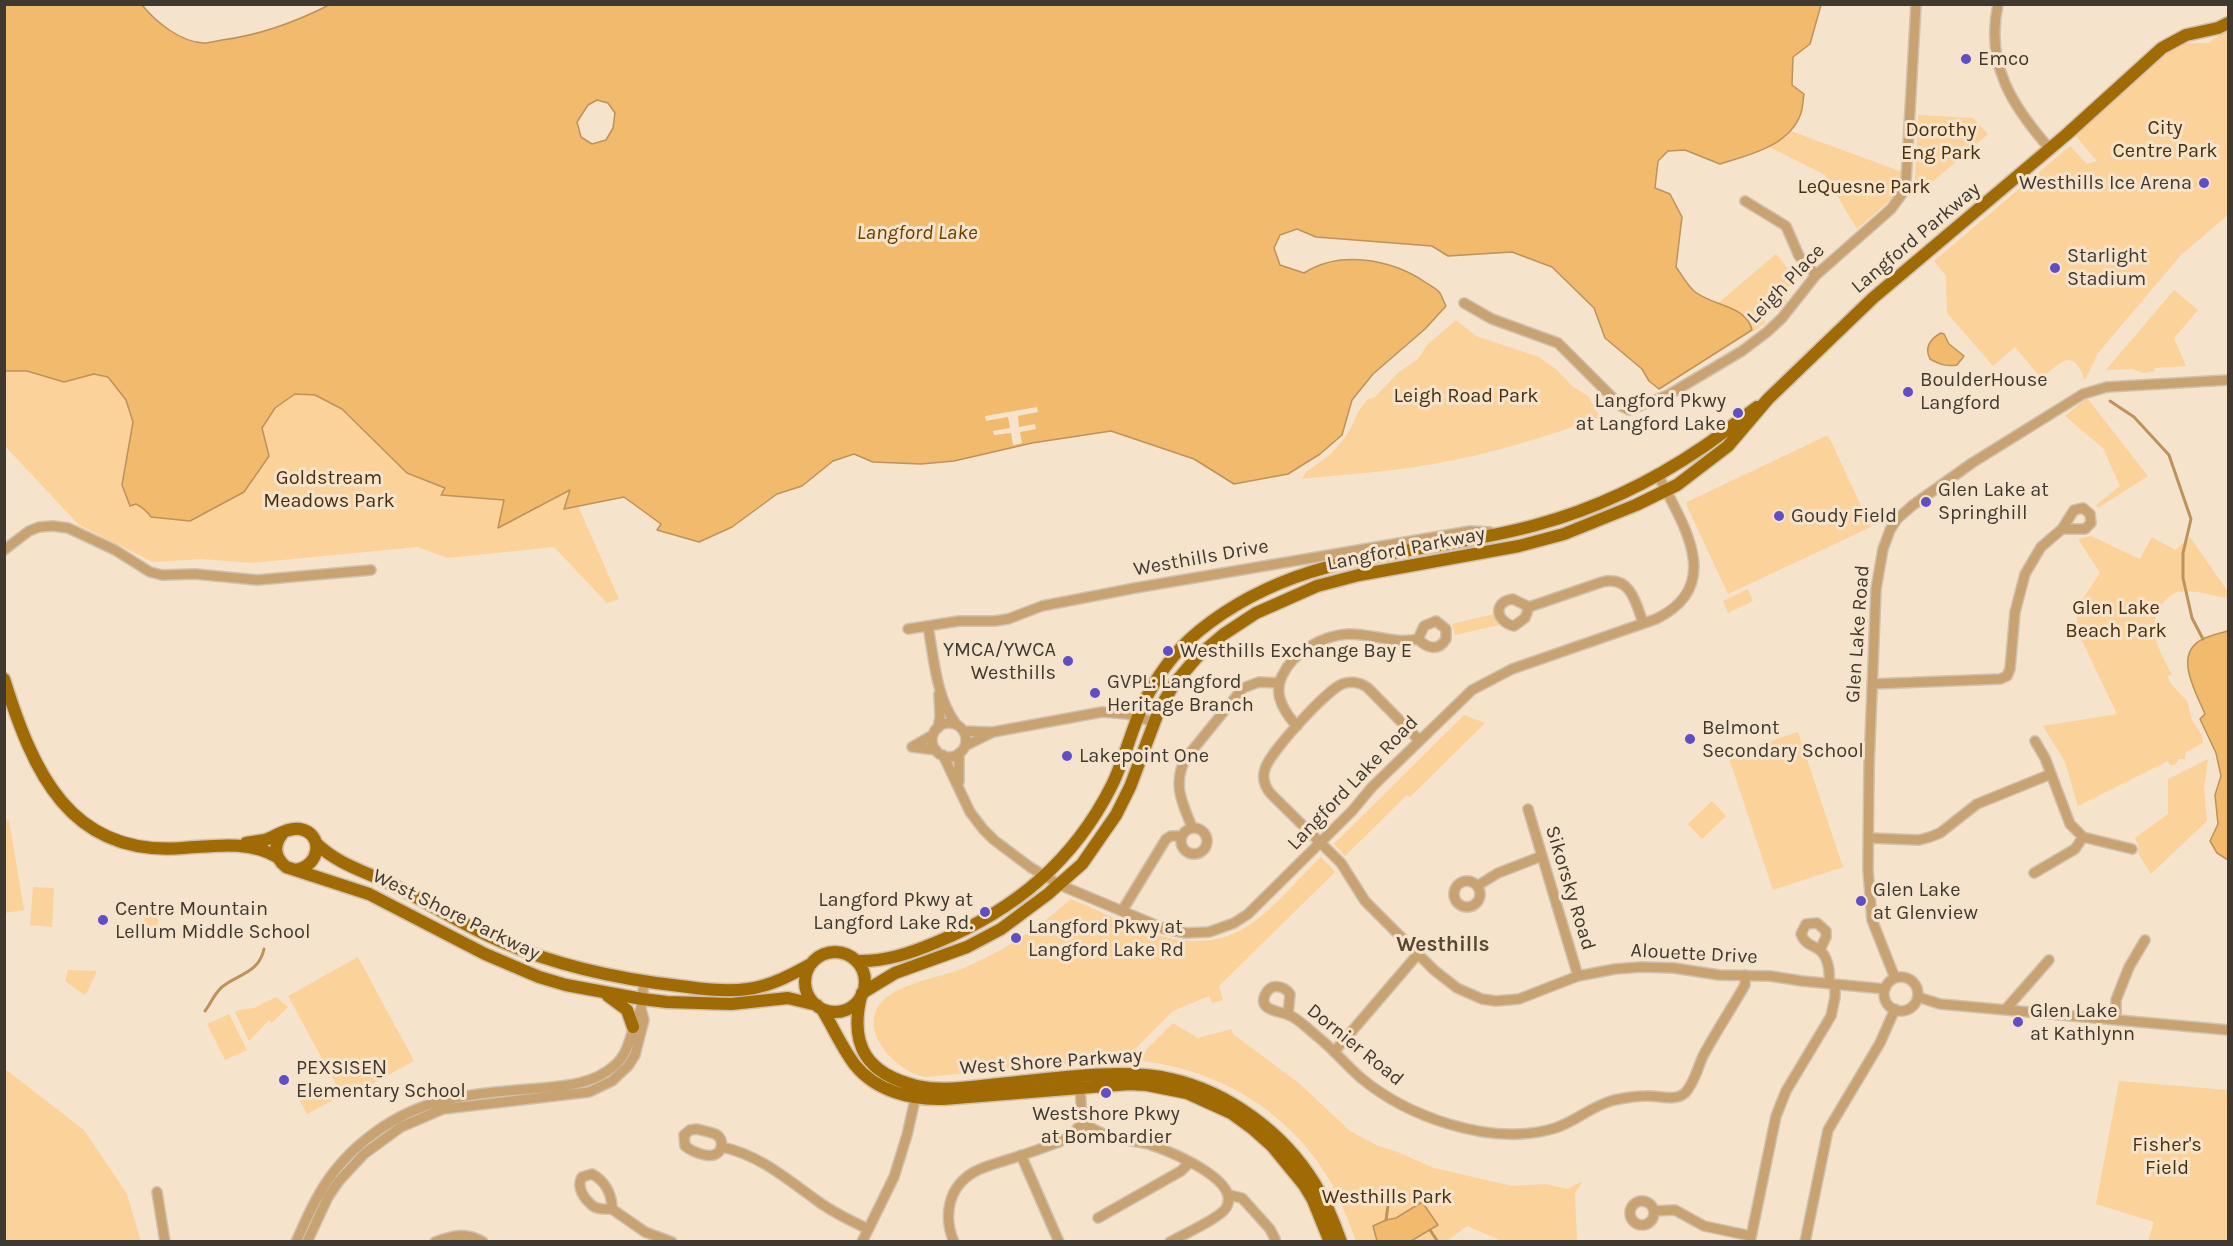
<!DOCTYPE html>
<meta charset="utf-8">
<style>
body{margin:0}
#map{position:relative;width:2233px;height:1246px;overflow:hidden;background:#f5e3cc;font-family:Karla,sans-serif}
canvas{display:block}
.frame{position:absolute;inset:0;border:6px solid #40392f;pointer-events:none}
</style>
<div id="map">
<canvas width="2233" height="1246"></canvas>
<div class="frame"></div>
</div>
<script>
const c = document.querySelector('canvas').getContext('2d');
c.lineJoin = 'round';
function fill(path, color) {
  c.fillStyle = color;
  c.fill(path, 'evenodd');
}
function trace(path, color, width, dash) {
  c.strokeStyle = color;
  c.lineWidth = width;
  c.lineCap = dash ? 'butt' : 'round';
  c.setLineDash(dash || []);
  c.stroke(path);
}
function drawText(font, color, halo, rows, align = 'center') {
  c.font = font + ' Karla,sans-serif';
  c.lineWidth = 6;
  c.setLineDash([]);
  c.textBaseline = 'middle';
  c.strokeStyle = halo;
  c.fillStyle = color;
  for (const [text, x, y, turn = 0] of rows) {
    c.save();
    c.translate(x, y);
    c.rotate((+turn || 0) * Math.PI / 180);
    c.textAlign = isNaN(turn) ? turn : align;
    if (halo) c.strokeText(text, 0, 0);
    c.fillText(text, 0, 0);
    c.restore();
  }
}
fill(new Path2D(`
 M 2228,30 L 2228,215 L 2181,255 L 2098,353 L 2085,380 C 2072,346 2062,362 2041,378 L 2015,347 L 1993,366 L 1947,313 L 1946,276 L 1934,261 L 2070,146 L 2087,164 L 2097,161 L 2075,135 L 2164,55 L 2182,43 L 2208,43 Z
 M 1918,115 L 1973,118 L 1988,134 L 1914,198 Z
 M 1791,131 L 1902,172 L 1902,190 L 1857,229 L 1825,175 L 1769,147 L 1788,136 Z
 M 1776,254 L 1797,280 L 1781,293 L 1787,301 L 1776,309 L 1766,306 L 1757,314 L 1766,322 L 1753,332 L 1748,320 L 1717,304 Z
 M 2174,290 L 2198,310 L 2174,338 L 2186,366 L 2154,368 L 2155,371 L 2144,373 L 2132,369 L 2106,370 Z
 M 1456,320 L 1476,336 L 1539,357 L 1557,370 L 1572,386 L 1588,396 L 1600,417 C 1546,437 1491,454 1433,464 C 1390,472 1345,474 1302,479 L 1306,472 L 1331,454 L 1346,436 L 1353,424 L 1358,412 L 1368,399 L 1374,398 L 1399,372 L 1418,359 L 1427,345 Z
 M 27,370 L 64,382 L 94,374 L 108,377 L 126,400 L 133,422 L 122,485 L 130,506 L 136,504 L 147,510 L 190,521 L 212,508 L 275,408 L 295,394 L 315,395 L 342,409 L 407,473 L 446,488 L 441,495 L 504,500 L 498,527 L 571,490 L 619,599 L 607,603 L 554,547 L 447,558 L 418,547 L 251,563 L 202,559 L 153,562 L 79,525 L 5,446 L 5,371 Z
 M 2087,398 L 2148,476 L 2098,508 L 2096,505 L 2120,486 L 2103,448 L 2065,416 Z
 M 1826,436 L 1829,437 L 1871,527 L 1728,594 L 1686,504 L 1687,502 Z
 M 2091,536 L 2140,559 L 2152,537 L 2175,550 L 2190,537 L 2228,592 L 2228,598 C 2213,596 2194,589 2178,592 C 2170,594 2165,600 2161,606 C 2145,631 2161,652 2172,675 L 2167,676 L 2171,684 L 2187,701 L 2192,720 L 2202,735 L 2203,743 L 2186,752 L 2185,759 L 2179,759 L 2175,765 L 2170,765 L 2168,761 L 2078,806 L 2065,762 L 2043,726 L 2117,714 L 2076,628 L 2078,606 L 2100,573 L 2078,539 Z
 M 1748,589 L 1753,601 L 1728,613 L 1723,601 Z
 M 1494,614 L 1499,625 L 1455,635 L 1452,624 Z
 M 1464,715 L 1485,723 L 1410,797 L 1407,795 L 1345,856 L 1334,844 Z
 M 1798,732 L 1843,867 L 1773,890 L 1728,755 Z
 M 2208,759 L 2204,788 L 2207,821 L 2151,874 L 2138,853 L 2139,847 L 2135,838 L 2168,814 L 2168,779 Z
 M 1712,801 L 1726,816 L 1702,839 L 1688,824 Z
 M 9,820 L 24,910 L 5,913 L 5,821 Z
 M 1321,857 L 1335,872 L 1219,986 L 1223,1000 L 1212,1003 L 1209,996 L 1173,1011 L 1140,1044 L 1135,1050 L 1132,1061 L 1101,1061 L 925,1077 C 893,1071 852,1024 887,997 C 908,981 939,978 964,968 C 1004,951 1038,928 1071,899 C 1129,923 1195,967 1255,921 C 1279,903 1299,878 1321,857 Z
 M 33,887 L 54,888 L 52,927 L 30,925 Z
 M 157,905 L 159,932 C 154,936 145,938 140,934 L 147,907 Z
 M 358,957 L 414,1061 L 344,1099 L 288,996 Z
 M 68,970 L 97,971 L 86,994 L 83,994 L 65,981 Z
 M 276,997 L 288,1007 L 272,1023 L 269,1020 L 249,1041 L 235,1012 L 238,1010 L 254,1008 Z
 M 229,1014 L 247,1050 L 225,1060 L 207,1024 Z
 M 1173,1023 L 1198,1038 L 1232,1029 L 1233,1034 L 1300,1084 L 1350,1131 L 1378,1146 L 1395,1151 L 1434,1168 L 1512,1186 L 1545,1184 L 1567,1189 L 1583,1181 L 1575,1193 L 1577,1241 L 1502,1241 L 1467,1226 L 1447,1241 L 1356,1241 C 1349,1223 1342,1204 1333,1186 C 1293,1114 1222,1070 1141,1061 L 1146,1050 Z
 M 5,1069 L 84,1130 L 127,1194 L 141,1241 L 5,1241 Z
 M 2119,1081 L 2228,1090 L 2228,1241 L 2148,1241 L 2154,1222 L 2096,1204 Z
 M 327,1083 L 335,1099 L 307,1114 L 300,1101 Z`), '#fbd29a');
const water = new Path2D(`
 M 331,4 L 1821,5 L 1810,44 L 1793,57 L 1792,85 L 1804,94 C 1803,100 1803,107 1801,113 C 1790,146 1749,155 1720,164 L 1685,150 L 1668,151 L 1658,161 L 1655,188 L 1670,194 L 1682,217 L 1676,267 C 1682,275 1687,285 1694,291 C 1711,306 1747,305 1752,330 L 1659,389 L 1649,381 L 1642,369 L 1605,338 L 1594,308 L 1552,267 L 1512,252 L 1448,256 L 1432,246 L 1316,237 L 1297,229 L 1280,235 L 1274,248 L 1280,265 L 1304,273 C 1340,250 1391,259 1425,282 C 1429,285 1437,289 1440,293 C 1442,297 1444,302 1446,306 L 1425,329 L 1373,374 L 1352,400 L 1342,435 L 1320,454 L 1288,474 L 1234,484 L 1194,459 L 1111,431 L 1032,443 L 954,461 L 921,464 L 873,462 L 854,454 L 833,461 L 802,486 L 777,494 L 732,527 L 699,542 L 657,530 L 661,524 L 624,497 L 564,509 L 570,490 L 498,528 L 504,500 L 441,495 L 445,488 L 407,473 L 342,409 L 315,395 L 295,394 L 275,408 L 262,428 L 269,456 L 244,492 L 190,521 L 151,517 C 147,511 144,508 136,504 L 130,506 L 122,485 L 133,422 L 126,400 L 108,377 L 94,374 L 64,382 L 27,371 L 5,371 L 4,5 L 142,5 C 156,22 180,42 204,43 C 209,43 216,41 222,40 C 261,35 296,22 331,4 ZM 597,100 L 608,103 L 615,113 L 613,128 L 606,140 L 592,144 L 581,137 L 577,122 L 588,105 Z
 M 1941,333 L 1944,334 L 1949,344 L 1964,356 L 1957,365 C 1946,367 1939,364 1930,359 C 1924,347 1930,339 1941,333 Z
 M 2228,631 L 2228,860 L 2217,853 L 2210,841 L 2218,824 L 2215,795 L 2221,776 L 2216,753 L 2200,719 L 2205,714 C 2196,692 2171,652 2205,638 C 2213,635 2221,633 2228,631 Z
 M 1422,1202 L 1438,1225 L 1411,1241 L 1377,1241 L 1373,1226 L 1386,1220 L 1396,1218 Z`);
fill(water, '#f1ba6c');
trace(water, '#bc935a', 1.5);
fill(new Path2D(`
 M 1037,407 L 1038,412 L 1018,416 L 1019,427 L 1035,424 L 1036,429 L 1020,432 L 1022,443 L 1013,445 L 1011,433 L 994,435 L 993,431 L 1010,428 L 1008,417 L 986,421 L 985,416 Z`), '#f5e3cc');
trace(new Path2D(`
 M 2110,401 L 2134,417 L 2169,455 L 2191,519 L 2183,553 L 2183,578 L 2192,618 L 2203,639
 M 205,1011 C 211,1003 214,994 222,987 C 238,974 259,973 264,949
 M 1386,1220 L 1390,1191
 M 1430,1230 L 1438,1242`), '#bc935a', 3);
const minor = new Path2D(`
 M 1998,4 C 1985,64 2012,106 2050,149
 M 1745,201 L 1786,226 L 1799,256 L 1816,275
 M 1464,303 L 1492,319 L 1558,343 L 1621,406 L 1629,410 L 1668,395 L 1742,351 L 1767,332 L 1782,318 L 1816,275 L 1891,209 L 1902,194 L 1906,181 L 1916,4
 M 4,550 L 29,531 L 39,527 L 53,526 L 68,528 L 115,550 L 150,572 L 162,575 L 195,574 L 257,580 L 371,570
 M 1513,599 L 1529,607 L 1525,618 L 1514,626 C 1496,622 1492,602 1513,599 Z
 M 1529,607 L 1602,582 C 1630,575 1636,602 1643,623
 M 1436,621 L 1446,629 L 1446,639 C 1438,652 1427,648 1418,639 L 1424,626 Z
 M 928,626 C 934,659 936,697 956,724
 M 908,629 L 959,621 L 994,621 L 1008,619 L 1042,606 L 1135,588 L 1470,531 L 1490,532
 M 1872,684 L 2000,679 L 2007,676 L 2010,669 L 2015,612 L 2025,574 L 2041,547 L 2062,529 L 2074,510 L 2083,508 L 2090,514 L 2091,523 L 2085,529 L 2062,529
 M932 740a17 17 0 1 1 34 0a17 17 0 1 1-34 0Z
 M 1297,726 C 1284,712 1273,694 1282,676 C 1293,652 1323,635 1349,634 C 1373,634 1394,644 1418,639
 M 938,728 L 940,717 L 939,694
 M 963,731 L 991,732
 M 1419,740 L 1368,688 C 1360,682 1351,681 1342,684 C 1327,690 1269,753 1265,769 C 1262,778 1265,787 1271,794 L 1341,863 L 1365,901 L 1434,970 L 1457,988 L 1482,999 L 1496,1001 L 1519,999 L 1578,976 L 1615,969 L 1641,967 L 1674,968 L 1719,975 L 1770,976 L 1802,981 L 1885,989
 M 2035,741 L 2045,758 L 2070,824 L 2083,837 L 2132,849
 M 965,746 L 993,732 L 1102,712 L 1127,714 L 1154,722
 M 912,747 L 936,750
 M 912,747 L 933,735
 M 959,753 L 959,782
 M 943,755 L 970,812 L 983,829 L 994,840 L 1030,867 L 1060,885 L 1165,929 L 1186,933 L 1209,932 L 1234,923 L 1248,914 L 1352,811 L 1372,787 L 1472,690 L 1512,669 L 1656,619 C 1726,585 1682,523 1658,475
 M 1528,809 L 1578,976
 M 1192,827 C 1182,803 1172,783 1186,758 L 1243,688 L 1259,682 L 1279,683
 M1181 841a13 13 0 1 1 26 0a13 13 0 1 1-26 0Z
 M 1869,838 L 1919,840 L 1930,837 L 1940,833 L 1977,804 L 2051,774
 M 2034,873 L 2075,849 L 2083,837
 M1454 894a13 13 0 1 1 26 0a13 13 0 1 1-26 0Z
 M 1477,886 L 1498,873 L 1542,856
 M 1122,911 L 1166,839 L 1171,836 L 1181,836
 M 1820,950 L 1826,937 L 1826,931 L 1817,923 L 1806,924 L 1801,934 C 1805,944 1810,944 1818,949 C 1829,956 1830,973 1829,984
 M1884 994a17 17 0 1 1 34 0a17 17 0 1 1-34 0Z
 M 1895,978 L 1872,920 L 1868,870 L 1869,766 L 1876,589 L 1883,549 L 1890,530 L 1897,519 L 1913,505 L 1972,463 L 2083,394 L 2107,387 L 2228,380
 M 1918,997 L 1940,1004 L 2228,1030
 M 2005,1010 L 2049,960
 M 1288,1015 L 1290,994 C 1284,986 1271,982 1265,995 C 1258,1011 1280,1011 1289,1015 C 1299,1019 1309,1030 1318,1037 C 1333,1049 1346,1065 1361,1078 C 1408,1117 1488,1145 1548,1130 C 1572,1125 1590,1106 1614,1100 C 1624,1098 1635,1096 1646,1096 C 1658,1095 1675,1102 1685,1093 C 1694,1084 1698,1067 1703,1056 C 1716,1032 1731,1009 1745,985 L 1745,975
 M 2116,1019 L 2116,1000 L 2129,967 L 2145,940
 M 1334,1052 L 1418,954
 M 1082,1123 C 1091,1128 1101,1133 1111,1137 C 1123,1140 1136,1141 1148,1144 C 1167,1150 1243,1180 1226,1208 C 1220,1218 1182,1235 1170,1242
 M 697,1129 C 703,1131 712,1132 717,1135 C 724,1140 723,1153 713,1155 C 705,1157 691,1151 685,1146 L 684,1135 L 690,1130 Z
 M 722,1147 C 760,1155 788,1180 819,1202 C 834,1213 851,1221 868,1229
 M 1021,1155 L 1059,1242
 M 592,1174 C 605,1181 612,1194 612,1209 C 606,1209 598,1210 593,1206 C 584,1199 576,1187 582,1177 Z
 M 157,1192 L 165,1242
 M 1229,1195 L 1242,1198 L 1270,1229 L 1275,1239
 M1630 1213a12 12 0 1 1 24 0a12 12 0 1 1-24 0Z
 M 612,1209 L 645,1232 L 672,1242
 M 1654,1211 L 1675,1210 L 1704,1226 L 1751,1236
 M 1098,1218 L 1181,1171 L 1190,1162
 M 296,1242 C 303,1226 310,1210 318,1196 C 345,1147 396,1110 450,1099 C 477,1093 505,1091 532,1089 C 561,1086 591,1086 614,1066 C 632,1051 630,1028 641,1009
 M 307,1242 L 328,1197 L 339,1181 L 364,1154 L 401,1127 L 443,1109 L 589,1092 L 612,1081 L 628,1066 L 635,1055 L 644,1020 L 641,1009 L 644,982
 M 435,1242 C 453,1235 466,1232 483,1242
 M 862,1242 L 894,1177 L 907,1135 L 917,1091
 M 954,1242 C 943,1216 948,1187 974,1172 C 985,1166 998,1163 1010,1159 C 1026,1154 1043,1148 1059,1142 L 1071,1136 L 1082,1123 L 1080,1084
 M 1750,1242 L 1776,1116 L 1786,1091 L 1831,1016 L 1835,997 L 1835,985
 M 1805,1242 L 1828,1130 L 1880,1043 L 1895,1009`);
const major = new Path2D(`
 M 4,679 C 33,771 69,857 183,848 C 213,846 250,840 277,857
 M 283,833 C 273,845 274,857 286,867 L 369,894 L 485,954 L 539,977 L 566,985 L 642,999 L 667,1002 L 731,1004 L 788,998 L 817,1005
 M 246,843 C 252,842 259,841 265,840 C 276,836 288,827 300,829 C 325,834 320,867 295,870
 M 316,843 C 339,866 371,873 399,888 C 433,906 465,926 500,941 C 557,966 618,979 680,986 C 702,989 726,992 748,989 C 771,986 791,975 811,964
 M805 982a30 30 0 1 1 60 0a30 30 0 1 1-60 0Z
 M 856,961 C 885,962 911,953 937,942 C 1015,910 1074,861 1112,785 C 1124,760 1131,732 1142,707 C 1155,678 1175,651 1199,631 C 1303,547 1416,558 1536,525 C 1595,509 1653,481 1703,447 C 1722,434 1739,420 1757,407
 M 862,993 L 895,973 L 967,947 L 1001,929 L 1048,894 L 1082,864 L 1116,815 L 1130,787 L 1159,710 L 1174,684 L 1198,656 L 1224,634 L 1256,613 L 1317,586 L 1359,575 L 1519,546 L 1564,534 L 1636,505 L 1677,485 L 1728,446 L 1768,399 L 1873,298 L 2066,135 L 2162,48 L 2186,35 L 2218,28 L 2228,23
 M 608,996 L 627,1010 L 633,1027
 M 861,996 C 849,1046 867,1074 917,1086 C 940,1091 966,1088 990,1085 C 1044,1080 1119,1067 1171,1079 C 1229,1092 1284,1133 1315,1184 C 1326,1202 1334,1222 1341,1242
 M 822,1009 C 833,1027 842,1048 855,1065 C 876,1091 911,1100 943,1099 L 1129,1084 L 1147,1085 L 1187,1093 L 1231,1113 L 1253,1129 L 1272,1146 L 1304,1185 L 1313,1200 L 1330,1242`);
trace(minor, '#d1c1ad', 12);
trace(major, '#d1c1ad', 15);
trace(minor, '#c8a371', 9);
trace(major, '#a06b04', 12);
for (const [x, y, r, color] of [
 [1966,59,6,"#5f4ec6"],
 [2204,183,6,"#5f4ec6"],
 [2055,268,6,"#5f4ec6"],
 [1908,392,6,"#5f4ec6"],
 [1738,413,6,"#5f4ec6"],
 [1926,502,6,"#5f4ec6"],
 [1779,516,6,"#5f4ec6"],
 [1168,651,6,"#5f4ec6"],
 [1068,661,6,"#5f4ec6"],
 [1095,693,6,"#5f4ec6"],
 [1690,739,6,"#5f4ec6"],
 [1067,756,6,"#5f4ec6"],
 [1861,901,6,"#5f4ec6"],
 [985,912,6,"#5f4ec6"],
 [103,920,6,"#5f4ec6"],
 [1016,938,6,"#5f4ec6"],
 [2018,1022,6,"#5f4ec6"],
 [284,1080,6,"#5f4ec6"],
 [1106,1093,6,"#5f4ec6"]
]) {
  const dot = new Path2D();
  dot.arc(x, y, r, 0, 2 * Math.PI);
  c.fillStyle = color;
  c.fill(dot);
  trace(dot, '#f5e3cc', 2);
}
drawText('20px', '#40392f', '#f5e3cc', [
 ["Emco",1978,59],
 ["Westhills Ice Arena",2192,183,"right"],
 ["Starlight",2067,256],
 ["Stadium",2067,279],
 ["BoulderHouse",1920,380],
 ["Langford",1920,403],
 ["Langford Pkwy",1726,401,"right"],
 ["at Langford Lake",1726,424,"right"],
 ["Glen Lake at",1938,490],
 ["Springhill",1938,513],
 ["Goudy Field",1791,516],
 ["YMCA/YWCA",1056,650,"right"],
 ["Westhills",1056,673,"right"],
 ["Westhills Exchange Bay E",1180,651],
 ["GVPL: Langford",1107,682],
 ["Heritage Branch",1107,705],
 ["Belmont",1702,728],
 ["Secondary School",1702,751],
 ["Lakepoint One",1079,756],
 ["Glen Lake",1873,890],
 ["at Glenview",1873,913],
 ["Langford Pkwy at",973,900,"right"],
 ["Langford Lake Rd.",973,923,"right"],
 ["Centre Mountain",115,909],
 ["Lellum Middle School",115,932],
 ["Langford Pkwy at",1028,927],
 ["Langford Lake Rd",1028,950],
 ["Glen Lake",2030,1011],
 ["at Kathlynn",2030,1034],
 ["PEXSISEṈ",296,1068],
 ["Elementary School",296,1091],
 ["Westshore Pkwy",1106,1114,"center"],
 ["at Bombardier",1106,1137,"center"]
], 'left');
drawText('20px', '#48310f', '#f5e3cc', [
 ["City",2165,128],
 ["Centre Park",2165,151],
 ["Dorothy",1941,130],
 ["Eng Park",1941,153],
 ["LeQuesne Park",1864,187],
 ["Leigh Road Park",1466,396],
 ["Goldstream",329,478],
 ["Meadows Park",329,501],
 ["Glen Lake",2116,608],
 ["Beach Park",2116,631],
 ["Fisher's",2167,1145],
 ["Field",2167,1168],
 ["Westhills Park",1387,1197]
]);
drawText('20px', '#40392f', '#f5e3cc', [
 ["Langford Parkway",1916,238,-40],
 ["Leigh Place",1786,284,-46],
 ["Langford Parkway",1406,549,-11],
 ["Westhills Drive",1201,558,-10],
 ["Glen Lake Road",1858,634,-86],
 ["Langford Lake Road",1353,783,-46],
 ["Sikorsky Road",1570,888,73],
 ["West Shore Parkway",456,915,26],
 ["Alouette Drive",1694,954,3],
 ["Dornier Road",1355,1045,39],
 ["West Shore Parkway",1051,1062,-4]
]);
drawText('italic 21px', '#664200', '#f5e3cc', [
 ["Langford Lake",917,233]
]);
drawText('bold 21px', '#584936', '#f5e3cc', [
 ["Westhills",1443,945]
]);
</script>
